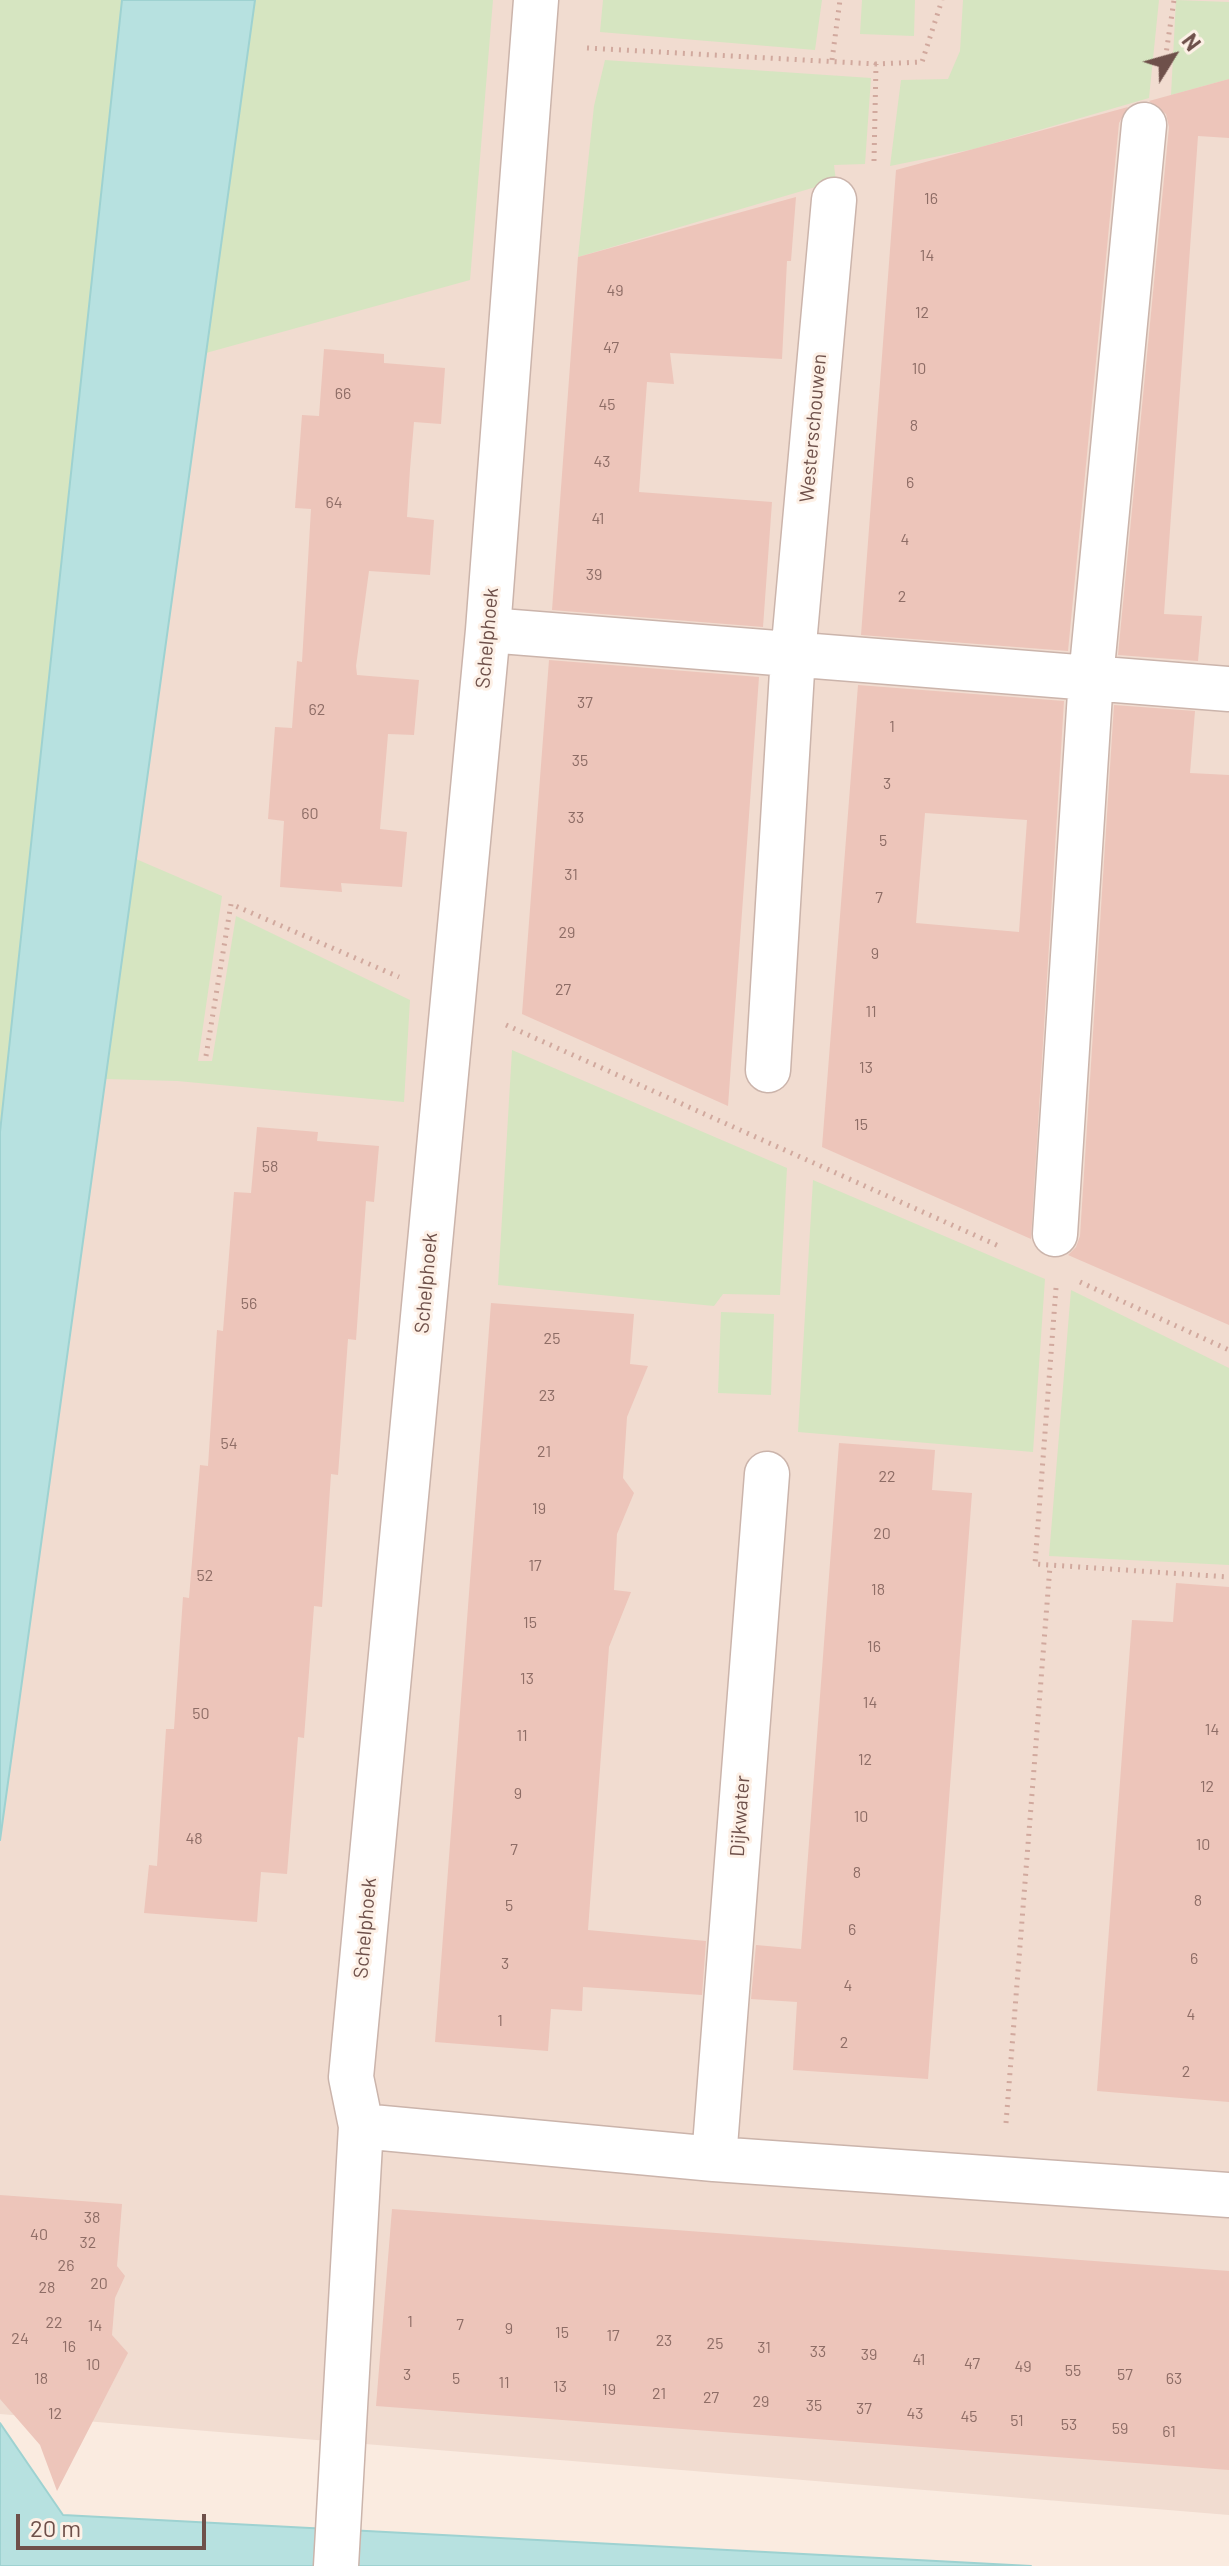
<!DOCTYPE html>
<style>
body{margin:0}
#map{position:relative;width:1229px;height:2566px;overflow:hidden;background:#faebe0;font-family:Barlow,sans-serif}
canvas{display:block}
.north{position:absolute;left:1133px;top:16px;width:80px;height:80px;-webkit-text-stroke:6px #fdf0e6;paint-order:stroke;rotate:53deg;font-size:22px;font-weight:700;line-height:32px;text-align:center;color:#6e504a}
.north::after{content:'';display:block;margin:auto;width:28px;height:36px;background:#6e504a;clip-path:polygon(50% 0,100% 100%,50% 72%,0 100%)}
.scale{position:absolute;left:16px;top:2514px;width:190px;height:36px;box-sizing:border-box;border:4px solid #6e504a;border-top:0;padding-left:10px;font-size:24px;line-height:28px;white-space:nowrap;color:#6e504a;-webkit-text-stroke:6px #fdf0e6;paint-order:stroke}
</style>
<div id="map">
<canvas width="1229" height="2566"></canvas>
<div class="north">N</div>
<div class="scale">20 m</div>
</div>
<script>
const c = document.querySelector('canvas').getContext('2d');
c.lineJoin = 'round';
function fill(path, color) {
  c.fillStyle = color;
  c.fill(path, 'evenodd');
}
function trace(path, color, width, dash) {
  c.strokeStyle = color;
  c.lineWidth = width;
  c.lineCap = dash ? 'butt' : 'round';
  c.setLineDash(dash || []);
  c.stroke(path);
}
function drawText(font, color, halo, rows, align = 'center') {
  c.font = font + ' Barlow,sans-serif';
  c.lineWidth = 6;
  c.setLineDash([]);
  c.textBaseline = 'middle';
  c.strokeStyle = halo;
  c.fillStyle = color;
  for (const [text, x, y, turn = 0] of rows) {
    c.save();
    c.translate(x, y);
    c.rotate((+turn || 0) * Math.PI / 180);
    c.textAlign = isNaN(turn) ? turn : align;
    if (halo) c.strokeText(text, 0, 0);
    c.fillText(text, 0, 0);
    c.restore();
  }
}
fill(new Path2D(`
 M 0,0 L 1229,0 L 1229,2515 L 0,2414 Z`), '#f1dcd0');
fill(new Path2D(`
 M 0,0 L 122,0 L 0,1132 Z
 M 255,0 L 493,0 L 470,280 L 206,353 Z
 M 603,0 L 822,0 L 815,50 L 600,32 Z
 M 862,0 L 915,0 L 914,36 L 860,34 Z
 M 963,0 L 1159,0 L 1149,98 L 974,149 L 890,166 L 901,80 L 948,79 L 960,51 Z
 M 1176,0 L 1229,2 L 1229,79 L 1171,95 Z
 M 605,60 L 871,78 L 865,164 L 834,165 L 836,181 L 578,257 L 594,106 Z
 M 136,859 L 222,896 L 198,1061 L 212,1061 L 236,916 L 410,1000 L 404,1102 L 177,1081 L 105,1079 Z
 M 512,1050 L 787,1168 L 780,1295 L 723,1294 L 714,1306 L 498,1285 Z
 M 813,1180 L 1045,1279 L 1033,1452 L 798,1432 Z
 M 1071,1290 L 1229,1368 L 1229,1565 L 1049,1556 Z
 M 721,1312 L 774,1314 L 771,1395 L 718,1393 Z`), '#d6e5c1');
const water = new Path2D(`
 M 122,0 L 255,0 L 0,1840 L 0,1132 Z
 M 0,2423 L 63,2515 L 1031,2566 L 0,2566 Z`);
fill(water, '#b7e1e0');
trace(water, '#9ed2d1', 2);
fill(new Path2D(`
 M 1229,79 L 1229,138 L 1198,136 L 1164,614 L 1202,616 L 1198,661 L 1118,655 L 1169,127 L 1166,114 L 1149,101 Z
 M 1128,107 L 1119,123 L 1068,651 L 861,635 L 896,170 Z
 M 796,197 L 791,261 L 787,261 L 782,359 L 670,353 L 674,384 L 647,382 L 643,436 L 639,492 L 772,502 L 763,627 L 552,610 L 578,257 Z
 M 324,349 L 384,354 L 384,363 L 445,368 L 441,424 L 414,422 L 410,469 L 407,517 L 434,520 L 430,575 L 369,571 L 356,666 L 357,675 L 419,680 L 414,735 L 388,734 L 384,782 L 380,829 L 407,832 L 402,887 L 341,883 L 342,892 L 280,887 L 284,821 L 268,819 L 275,727 L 292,728 L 297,661 L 302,662 L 311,509 L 295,508 L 302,415 L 319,416 Z
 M 549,660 L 759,677 L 728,1106 L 522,1014 Z
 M 858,685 L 1064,701 L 1031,1239 L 822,1147 ZM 925,813 L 1027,820 L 1019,932 L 916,923 Z
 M 1114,705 L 1195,711 L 1190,773 L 1229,775 L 1229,1325 L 1068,1255 L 1076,1247 L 1080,1236 Z
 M 257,1127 L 318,1132 L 317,1141 L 379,1146 L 374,1202 L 366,1201 L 356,1340 L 348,1339 L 338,1475 L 331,1474 L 322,1607 L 314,1606 L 304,1738 L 298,1737 L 287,1874 L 261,1872 L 257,1922 L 144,1913 L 149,1865 L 157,1866 L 166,1729 L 174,1729 L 183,1597 L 189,1598 L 200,1465 L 208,1466 L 217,1330 L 223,1331 L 234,1192 L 251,1193 Z
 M 491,1303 L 634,1314 L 630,1364 L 648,1366 L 627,1417 L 623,1478 L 634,1493 L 617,1534 L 614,1590 L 631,1592 L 609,1647 L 588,1930 L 706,1941 L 702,1995 L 583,1987 L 582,2011 L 551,2009 L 548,2051 L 435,2042 Z
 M 839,1443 L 935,1450 L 932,1490 L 972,1493 L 928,2079 L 793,2070 L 797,2002 L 751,1999 L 756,1945 L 801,1949 Z
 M 1176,1583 L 1229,1587 L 1229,2102 L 1097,2091 L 1132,1620 L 1173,1622 Z
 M 0,2195 L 122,2204 L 117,2266 L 125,2276 L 115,2298 L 112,2335 L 128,2353 L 57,2491 L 40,2445 L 0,2399 Z
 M 392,2209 L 1229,2271 L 1229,2470 L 376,2406 Z`), '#edc5ba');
const minor = new Path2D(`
 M 488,630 L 1229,689
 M 768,1070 L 793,655 L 834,200
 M 1055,1234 L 1091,678 L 1144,125
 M 361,2126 L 714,2159 L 1229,2195
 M 714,2159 L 767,1474
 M 336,2566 L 361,2126 L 351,2077 L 488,630 L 536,0`);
trace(minor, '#cbb4ab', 47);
trace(new Path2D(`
 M 587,48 L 876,64
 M 832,60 L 840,0
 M 1163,74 L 1174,0
 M 874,161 L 876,64 L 922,62 L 942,0
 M 506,1025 L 1001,1247
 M 206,1056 L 231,904 L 399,977
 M 1080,1282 L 1229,1350
 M 1056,1288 L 1035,1564 L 1229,1577
 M 1006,2123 L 1050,1566`), '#d1a99e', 5, [2, 6]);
trace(minor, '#fff', 44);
drawText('16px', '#8e6d66', null, [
 ["16",931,199],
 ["14",927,256],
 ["49",615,291],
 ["12",922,313],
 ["47",611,348],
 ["10",919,369],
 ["66",343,394],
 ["45",607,405],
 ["8",914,426],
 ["43",602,462],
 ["6",910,483],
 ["64",334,503],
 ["41",598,519],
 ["4",905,540],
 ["39",594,575],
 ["2",902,597],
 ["37",585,703],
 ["62",317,710],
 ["1",892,727],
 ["35",580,761],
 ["3",887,784],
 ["60",310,814],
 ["33",576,818],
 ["5",883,841],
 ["31",571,875],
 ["7",879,898],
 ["29",567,933],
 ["9",875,954],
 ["27",563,990],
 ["11",871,1012],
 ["13",866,1068],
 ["15",861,1125],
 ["58",270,1167],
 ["56",249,1304],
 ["25",552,1339],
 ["23",547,1396],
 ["54",229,1444],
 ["21",544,1452],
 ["22",887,1477],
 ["19",539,1509],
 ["20",882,1534],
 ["17",535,1566],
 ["52",205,1576],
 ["18",878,1590],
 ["15",530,1623],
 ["16",874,1647],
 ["13",527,1679],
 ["14",870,1703],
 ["50",201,1714],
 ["14",1212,1730],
 ["11",522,1736],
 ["12",865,1760],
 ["12",1207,1787],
 ["9",518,1794],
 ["10",861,1817],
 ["48",194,1839],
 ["10",1203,1845],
 ["7",514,1850],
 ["8",857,1873],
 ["8",1198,1901],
 ["5",509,1906],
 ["6",852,1930],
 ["6",1194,1959],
 ["3",505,1964],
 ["4",848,1986],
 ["4",1191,2015],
 ["1",500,2021],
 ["2",844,2043],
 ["2",1186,2072],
 ["38",92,2218],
 ["40",39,2235],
 ["32",88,2243],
 ["26",66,2266],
 ["20",99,2284],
 ["28",47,2288],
 ["1",410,2322],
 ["22",54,2323],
 ["7",460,2325],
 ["14",95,2326],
 ["9",509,2329],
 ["15",562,2333],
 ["17",613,2336],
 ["24",20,2339],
 ["23",664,2341],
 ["25",715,2344],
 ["16",69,2347],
 ["31",764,2348],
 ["33",818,2352],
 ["39",869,2355],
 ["41",919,2360],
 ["47",972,2364],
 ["10",93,2365],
 ["49",1023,2367],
 ["55",1073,2371],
 ["3",407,2375],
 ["57",1125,2375],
 ["18",41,2379],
 ["5",456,2379],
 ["63",1174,2379],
 ["11",504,2383],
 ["13",560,2387],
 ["19",609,2390],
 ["21",659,2394],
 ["27",711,2398],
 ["29",761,2402],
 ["35",814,2406],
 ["37",864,2409],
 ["12",55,2414],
 ["43",915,2414],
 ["45",969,2417],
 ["51",1017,2421],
 ["53",1069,2425],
 ["59",1120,2429],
 ["61",1169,2432]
]);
drawText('20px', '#6e504a', '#fdf0e6', [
 ["Westerschouwen",813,428,-85],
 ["Schelphoek",487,638,-85],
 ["Schelphoek",426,1283,-85],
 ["Dijkwater",740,1816,-86],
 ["Schelphoek",365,1928,-85]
]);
</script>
